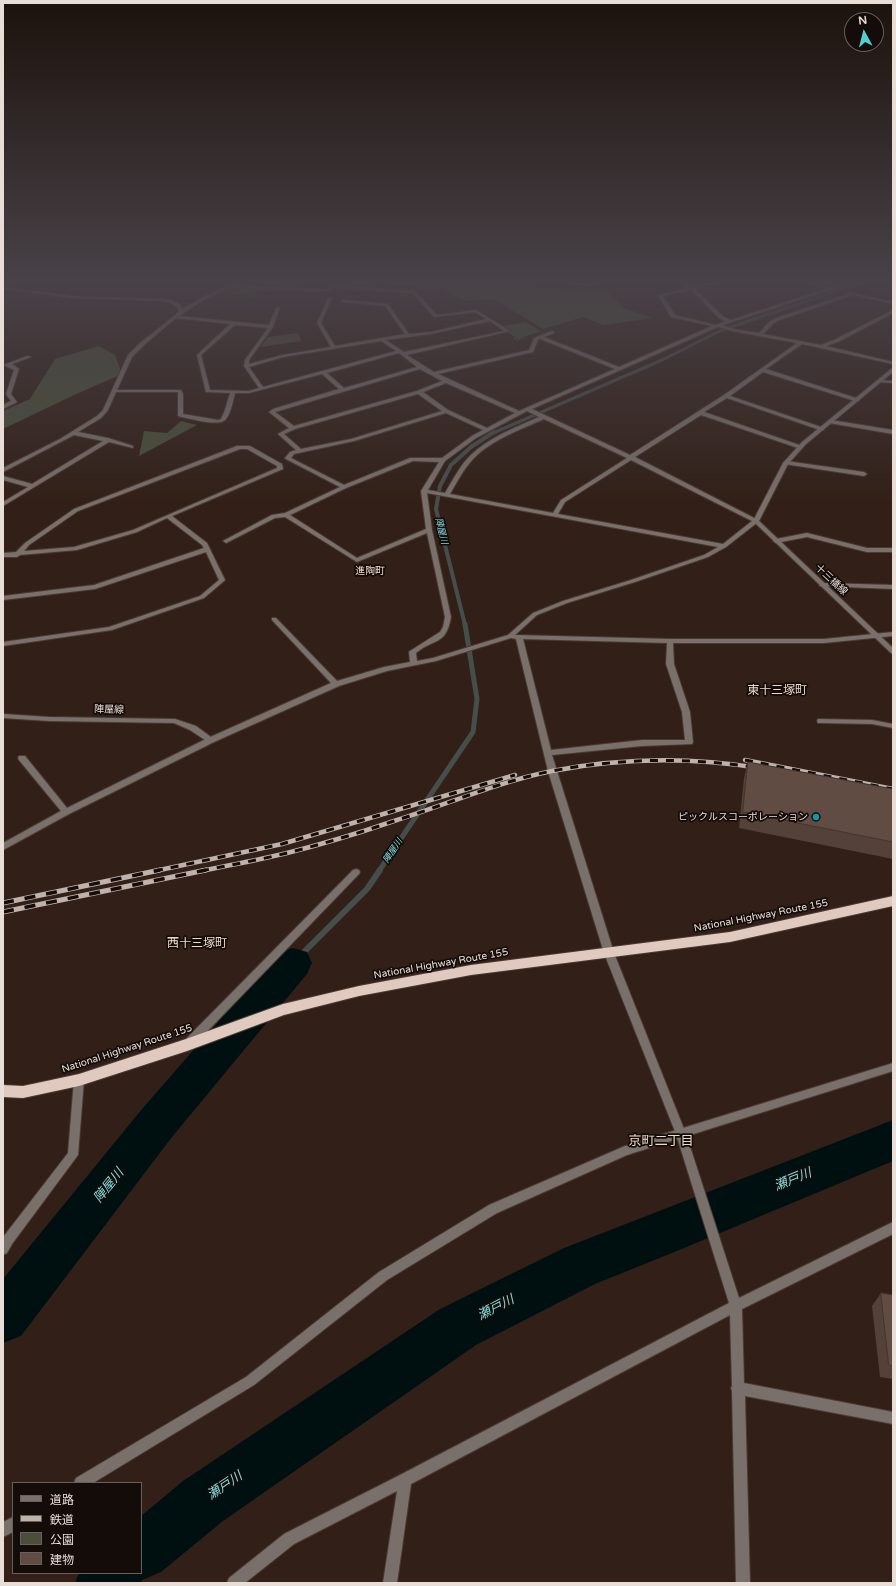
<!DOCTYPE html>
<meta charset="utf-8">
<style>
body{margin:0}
#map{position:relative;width:896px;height:1586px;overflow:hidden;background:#322018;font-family:"Varela Round","Noto Sans JP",sans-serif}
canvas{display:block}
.frame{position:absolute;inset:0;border:4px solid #e9ddd7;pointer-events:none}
.legend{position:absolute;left:12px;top:1482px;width:130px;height:92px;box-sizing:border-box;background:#140c09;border:1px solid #69605b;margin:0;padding:5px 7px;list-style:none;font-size:12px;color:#e9ddd7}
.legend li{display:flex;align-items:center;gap:8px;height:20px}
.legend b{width:20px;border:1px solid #69605b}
.north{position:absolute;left:844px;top:12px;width:40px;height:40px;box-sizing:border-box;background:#140c09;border:1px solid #69605b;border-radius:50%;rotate:353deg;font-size:11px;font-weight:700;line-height:16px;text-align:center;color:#e9ddd7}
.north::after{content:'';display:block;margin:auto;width:14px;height:18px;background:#52cdd0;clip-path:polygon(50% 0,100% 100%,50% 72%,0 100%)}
</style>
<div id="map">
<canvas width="896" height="1586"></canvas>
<div class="frame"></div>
<ul class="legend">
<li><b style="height:5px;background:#79706b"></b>道路</li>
<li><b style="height:5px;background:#bfb1ab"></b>鉄道</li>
<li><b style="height:11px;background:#494f39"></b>公園</li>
<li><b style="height:11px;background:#604c43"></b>建物</li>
</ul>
<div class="north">N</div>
</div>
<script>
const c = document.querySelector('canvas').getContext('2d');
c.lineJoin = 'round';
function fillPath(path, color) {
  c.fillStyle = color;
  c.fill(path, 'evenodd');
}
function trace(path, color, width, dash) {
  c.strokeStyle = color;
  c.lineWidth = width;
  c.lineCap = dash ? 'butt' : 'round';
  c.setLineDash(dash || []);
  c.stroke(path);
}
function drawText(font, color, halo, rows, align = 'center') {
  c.font = font + ' "Varela Round","Noto Sans JP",sans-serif';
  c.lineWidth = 3.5;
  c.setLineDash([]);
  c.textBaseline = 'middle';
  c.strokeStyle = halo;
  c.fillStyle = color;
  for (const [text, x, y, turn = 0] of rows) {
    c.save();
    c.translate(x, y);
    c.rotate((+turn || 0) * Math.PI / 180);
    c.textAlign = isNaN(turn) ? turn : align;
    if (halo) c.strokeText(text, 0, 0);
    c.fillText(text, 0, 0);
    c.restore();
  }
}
const green = new Path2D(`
 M386,282H536V288L608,291L624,308L653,318L603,325L583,317L543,329L494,299L465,301L441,288L391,286Z
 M230,288L260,289L253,297L246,294L221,292Z
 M525,322L541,331L518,339L507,332L511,331L504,326Z
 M297,333L302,341L261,347L268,337Z
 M99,346L115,355L122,374L74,395L3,429V411L30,399L55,359Z
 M181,421L197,425L139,456L144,431L167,433Z`);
const streamFar3 = new Path2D(`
 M493,433L662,360L722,330L863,282`);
const streamFar2 = new Path2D(`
 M465,625L436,509L440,486L451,465L471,447L494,432`);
const streamFar1 = new Path2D(`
 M379,871L473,732L477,699L465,624`);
const stream = new Path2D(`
 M293,963L367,889L380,870`);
const river = new Path2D(`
 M293,948L307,952L312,963L307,974L172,1137L21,1336L3,1343V1279L142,1109L279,952Z
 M893,1120V1161L677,1251L595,1284L476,1345L223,1521L161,1572L142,1580L141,1583H75L79,1573H141V1516L183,1481L440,1309L564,1248Z`);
const path = new Path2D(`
 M514,338L516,340L524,338`);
const minor = new Path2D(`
 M236,282H242L235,286L328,289L332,282H336L334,285L414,291L437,315L476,310L510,331L407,355L434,372L529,350L534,338L552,331L554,332V333L544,337L619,367L712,326L671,317L658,295L687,288L676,282H682L692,287L716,282H726L695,289L724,317L731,320L826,289L807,282C815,282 822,287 830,287C836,287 844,282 852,282L833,290H830L723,325L733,329L759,333L770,321L776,318L848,294L847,293L849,292L893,302V304L853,295L780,320L774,323L763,334L821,345L834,340L893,310V313L838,342L826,346L893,362V364L802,344L766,369L859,399V401H855L763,372L730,396L824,428V430H820L727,398L704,412L802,446V448H798L701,415L635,457L758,520V522L726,547L708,557L635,582L567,603L537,615L515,635L670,639H824L893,632V636L824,643H673L674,664L690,712L693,742L692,744L642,746L552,755L614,953L686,1134L739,1298L893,1222V1234L742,1309L744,1383L893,1412V1424L745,1396L750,1583H736L732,1391L731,1388L732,1386L730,1315L411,1484L397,1583H383L397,1491L294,1544L245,1583H227L229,1578L284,1534L400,1475L729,1303L676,1134L604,953L548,771L516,639L511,638L436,661L387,671L339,686L214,742L69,814L3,850V843L61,811L19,760L18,758L19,756H25L67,808L208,738L331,683L272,620V618H276L337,681L384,667L410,662L409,652L410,651L440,632L443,627L445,617L427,533L357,562L285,517L275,518L228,542L226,543L223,541L272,515L285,513L340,487L286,459L285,458L290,452L296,450L278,434L289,428L269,412L273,409L339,389L322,374L249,393H235C233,401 231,414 225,420C219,427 187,418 178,416V392H116L108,410L101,418L78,432L108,438L133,446V448L109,442L3,506V502L28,487L3,480V476L32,484L103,441L74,435L3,472V468L60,439L97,416L103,410L128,355L140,343L179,312L177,307L168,302L162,301L73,298L3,289V287L73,296L162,299L171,300L181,305L182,309L203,297ZM333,287L413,293L434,317L475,312L486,319L431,332L409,334L388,304L344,300H342V302L385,306L405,334L335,346L321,323L332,298L330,297L328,298L317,323L331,347L283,355L249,364V360L273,327L280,307L276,308L269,325L179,316L205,299L230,288L329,291ZM691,290L720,319L726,321L716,325L675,315L663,296ZM176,318L230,324L197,355L206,392L230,393L225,410L221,419L218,420L183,414V394L181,390H117L132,357L144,345ZM490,321L504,331L404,352L386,340L431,334ZM235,325L268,328L245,360L244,366L259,388L249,391L210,390L201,355ZM718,327L732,331L797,343L724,395L630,455L532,409ZM540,339L615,369L519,411L438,374L533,352L538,340ZM381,341L396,351L263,387L249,367L283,357ZM399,353L417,367L344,388L327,373ZM420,369L442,381L417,391L294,426L275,412ZM446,383L515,413L487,428L448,410L423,392ZM418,394L442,411L351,439L301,449L284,434L295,429ZM527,411L539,417C516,427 490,437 471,455C460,465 453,480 445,493L428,490L445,461L476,438ZM446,413L483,430L472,436L442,458H410L344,485L291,458L294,454L354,441ZM544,419L627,458L561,500L553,513L450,494C457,482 464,468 474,458C493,439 520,430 544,419ZM631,460L752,521L723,544L558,514L565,502ZM413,461L439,462L421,491L426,529L357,558L290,515L346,488ZM427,493L718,547L704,555L631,580L563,601L533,613L508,635L433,658L417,661L416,653C434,638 446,646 451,617L432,530ZM523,639L667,643L666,664L682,712L685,740H642L551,750Z
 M600,282H613L589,286L571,285L569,284L571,283L589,284Z
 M27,356L31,357L12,364L19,369L11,394L17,402L3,409V405L11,401L6,394L14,370L4,365Z
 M879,380L893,381V383L879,382Z
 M831,420L893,430V434L829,423V421Z
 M237,446H250L282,464L283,469L172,516L207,543L225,580L224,581L204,598L112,630L3,646V642L109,627L200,596L219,580L206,552L95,589L3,600V596L94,585L204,548L202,545L167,518L137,532L77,550L20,555L17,557H3V553L16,552L25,543L74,509ZM240,449H247L277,466V468L133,530L74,547L24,551L29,545L78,511Z
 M786,461L864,472L867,474L864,476L784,464L783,463Z
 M807,533L867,548H893V552H867L807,537L776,543L773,541L776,539Z
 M822,583L893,585V589L820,586L819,585Z
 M818,719L872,720L893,724V728L872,724L821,723H818L817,721Z
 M356,869L359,870L360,872L359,874L193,1046L189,1047L185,1046L184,1043L185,1040L353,870Z
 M79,1075L83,1077L84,1080L78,1155L12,1244L7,1253L3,1255L4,1236L68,1153L74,1080L75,1077Z`);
const tertiary = new Path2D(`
 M891,369H893V372L806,444L788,464L759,521L893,648V654L891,653L753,521L783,463L802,442Z
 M3,714L49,717L175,719L196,726L215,740L214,742H208L190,730L174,723L49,721L3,718Z
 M893,1063V1071L627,1155L497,1213L387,1280L254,1385L93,1483H74L76,1478L246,1377L379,1272L489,1205L625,1146Z
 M13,1517V1532L3,1537V1522Z`);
const trunk = new Path2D(`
 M893,896V906L730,942L471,975L359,996L284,1015L187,1051L79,1086L23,1098L3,1097V1085L23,1086L79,1074L186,1039L283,1004L359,986L471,965L730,932Z`);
const railFar1 = new Path2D(`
 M745,760L893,789
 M155,871L282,844L515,775
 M201,871C230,865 259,860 287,853C323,844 359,833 394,821C446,805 497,782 552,771C620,758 691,757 759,768`);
const rail = new Path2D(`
 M3,903L160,870
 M3,912L206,870`);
const wall = new Path2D(`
 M748,762L893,789V859L739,828L744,778Z
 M881,1293L893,1295V1379L880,1377L872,1306Z`);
const building = new Path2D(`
 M748,762L893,789V842L743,812Z
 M881,1293L893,1295V1366L889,1365Z`);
const markers = [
 [816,817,4,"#0f9aa8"]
];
const farWaternames = [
 ["陣屋川",441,531,76],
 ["陣屋川",393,851,-56]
];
const farQuarternames = [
 ["進陶町",370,571]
];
const streetNames = [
 ["十三橋線",831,580,43],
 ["陣屋線",109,710,1],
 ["National Highway Route 155",761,916,-11],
 ["National Highway Route 155",441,964,-10],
 ["National Highway Route 155",127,1049,-18]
];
const poiNames = [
 ["ピックルスコーポレーション",808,817]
];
const quarterNames = [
 ["東十三塚町",777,691],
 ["西十三塚町",197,944]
];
const nearNeighbourhoodnames = [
 ["京町二丁目",661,1142]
];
const nearWaternames = [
 ["瀬戸川",793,1180,-22],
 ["陣屋川",109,1186,-51],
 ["瀬戸川",496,1308,-27],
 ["瀬戸川",225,1486,-34]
];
fillPath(green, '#494f39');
trace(streamFar3, '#464e4c', 3);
trace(streamFar2, '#464e4c', 4);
trace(streamFar1, '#464e4c', 5);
trace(stream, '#464e4c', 6);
fillPath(river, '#001011');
trace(minor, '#4c3a33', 2);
trace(tertiary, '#4c3a33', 2);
trace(trunk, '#4c3a33', 2);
trace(path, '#72625b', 1.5, [1.5, 1.5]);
fillPath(minor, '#79706b');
fillPath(tertiary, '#79706b');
fillPath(trunk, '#e0cac0');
trace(railFar1, '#bfb1ab', 4.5);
trace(rail, '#bfb1ab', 5);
trace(railFar1, '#140c09', 3, [8]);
trace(rail, '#140c09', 3.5, [11]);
fillPath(wall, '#53413a');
fillPath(building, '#604c43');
trace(building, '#43352f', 1);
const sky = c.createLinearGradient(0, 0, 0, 504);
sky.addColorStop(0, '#1c120d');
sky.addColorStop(0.56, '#494248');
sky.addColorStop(1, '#49424800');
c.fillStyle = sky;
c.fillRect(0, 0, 896, 504);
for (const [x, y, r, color] of markers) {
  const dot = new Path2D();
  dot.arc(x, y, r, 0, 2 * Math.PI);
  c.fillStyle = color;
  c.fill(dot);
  trace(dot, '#140c09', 1.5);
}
drawText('italic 9px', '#85dee0', '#140c09', farWaternames);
drawText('10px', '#f0d8cd', '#140c09', farQuarternames);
drawText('10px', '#e9ddd7', '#140c09', streetNames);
drawText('10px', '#e9ddd7', '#140c09', poiNames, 'right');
drawText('12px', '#f0d8cd', '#140c09', quarterNames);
drawText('13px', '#f0d8cd', '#140c09', nearNeighbourhoodnames);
drawText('italic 13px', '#85dee0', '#140c09', nearWaternames);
</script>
